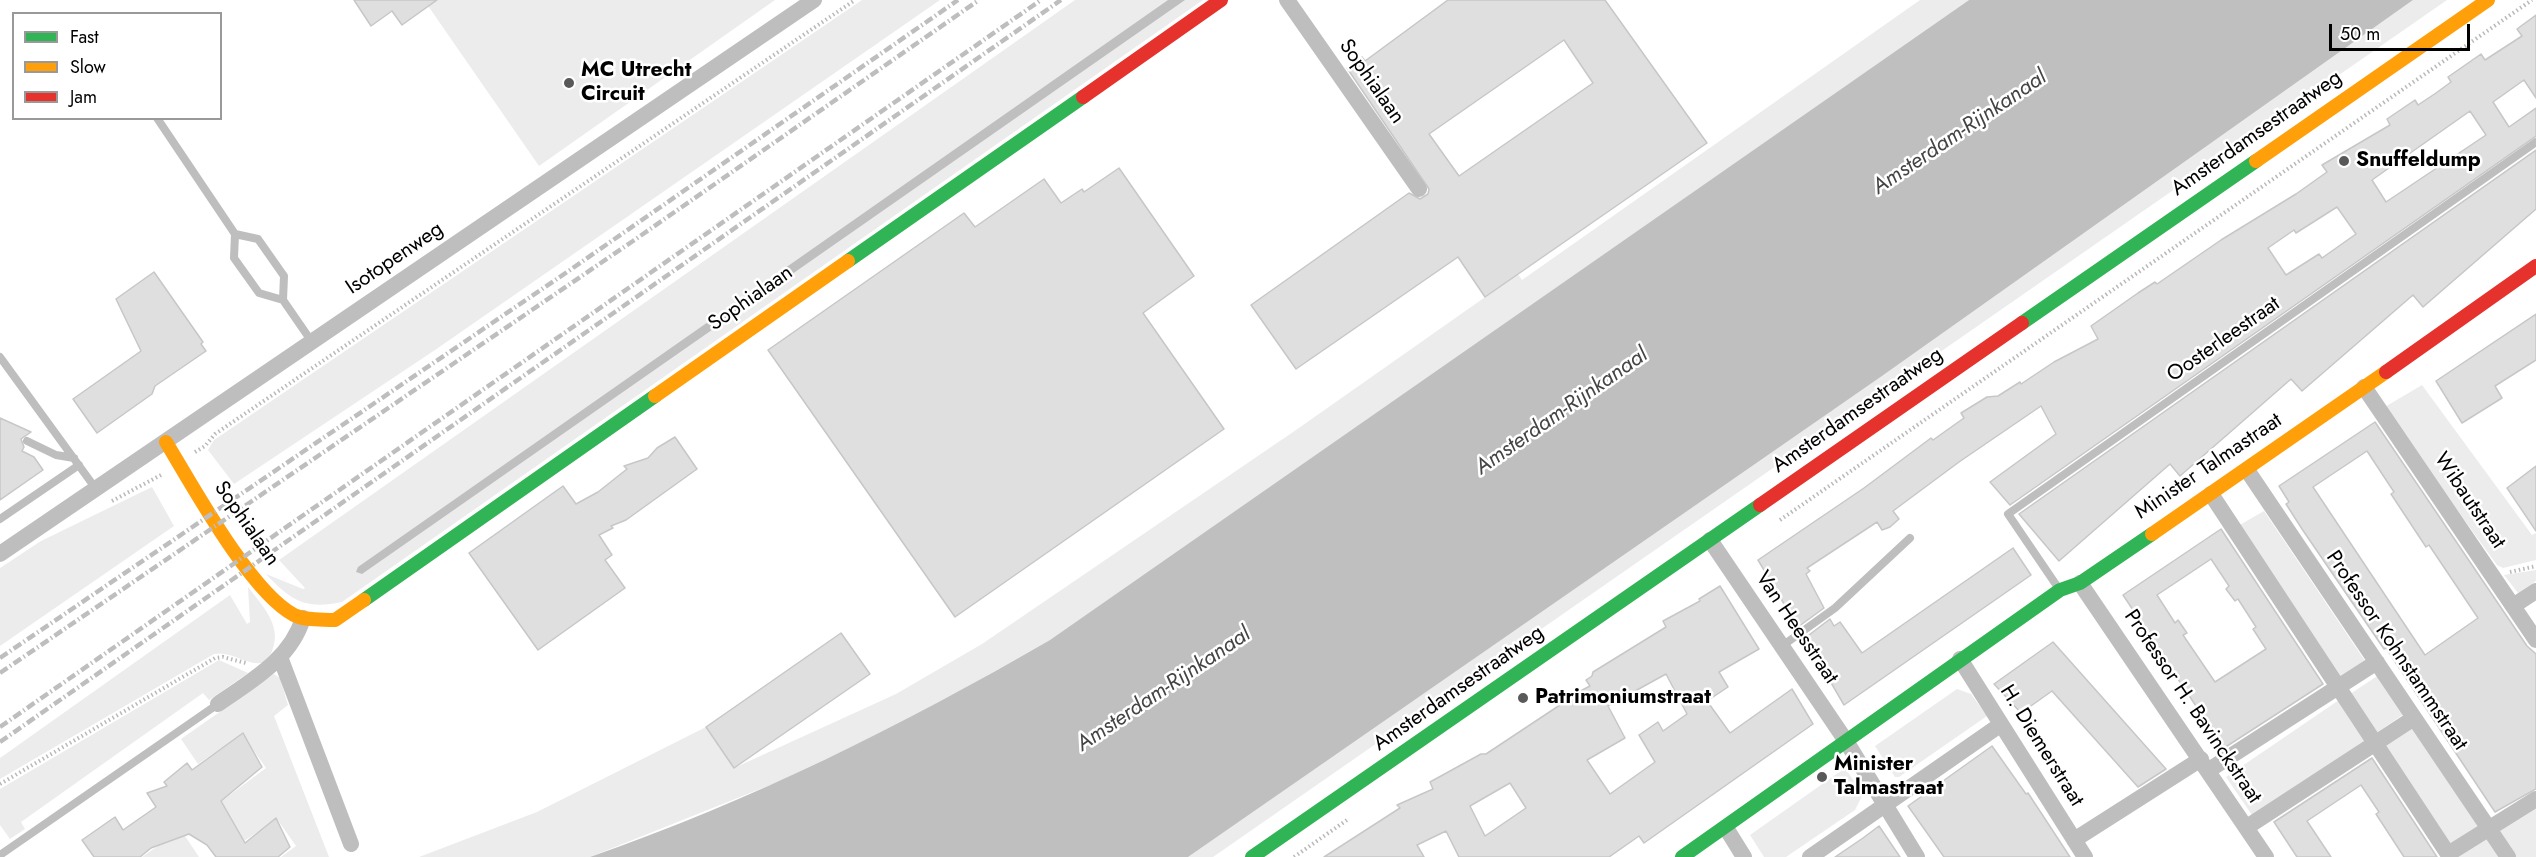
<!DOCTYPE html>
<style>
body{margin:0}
#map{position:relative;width:2536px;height:857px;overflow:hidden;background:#fff;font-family:Jost,sans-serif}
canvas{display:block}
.legend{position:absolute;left:12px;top:12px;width:210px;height:108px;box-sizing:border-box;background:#fff;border:2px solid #999;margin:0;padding:8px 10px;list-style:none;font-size:18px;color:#000}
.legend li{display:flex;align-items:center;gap:12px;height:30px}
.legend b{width:30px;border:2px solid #999}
.scale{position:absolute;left:2329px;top:24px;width:141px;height:27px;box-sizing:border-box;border:3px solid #000;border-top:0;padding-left:8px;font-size:18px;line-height:21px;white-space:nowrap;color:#000;-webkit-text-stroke:4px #fff;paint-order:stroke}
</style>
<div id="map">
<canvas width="2536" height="857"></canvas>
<ul class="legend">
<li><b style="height:8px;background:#30b455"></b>Fast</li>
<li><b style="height:8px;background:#ff9f0a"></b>Slow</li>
<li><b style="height:8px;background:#e5322d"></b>Jam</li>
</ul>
<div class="scale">50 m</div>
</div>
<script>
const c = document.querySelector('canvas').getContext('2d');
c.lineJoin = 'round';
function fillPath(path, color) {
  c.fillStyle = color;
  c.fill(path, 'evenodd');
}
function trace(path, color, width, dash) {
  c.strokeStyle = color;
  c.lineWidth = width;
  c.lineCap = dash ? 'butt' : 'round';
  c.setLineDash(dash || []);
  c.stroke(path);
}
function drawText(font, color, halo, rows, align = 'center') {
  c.font = font + ' Jost,sans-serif';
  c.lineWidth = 5;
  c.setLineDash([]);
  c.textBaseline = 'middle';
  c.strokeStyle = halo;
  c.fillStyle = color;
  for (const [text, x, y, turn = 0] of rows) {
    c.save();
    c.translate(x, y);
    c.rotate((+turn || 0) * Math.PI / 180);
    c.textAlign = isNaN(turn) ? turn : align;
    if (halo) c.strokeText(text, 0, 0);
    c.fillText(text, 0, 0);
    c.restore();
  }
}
const green = new Path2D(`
 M424,0H775L539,166Z
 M862,0H940L435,350L234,484L208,450L214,440Z
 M1075,0H1203L342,602C305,610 290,600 266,574L303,589L305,588L279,560Z
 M1920,0H1969L1129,586L1050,640L912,718L780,781L590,857H419L537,812L706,727L734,768L896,694L982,644L1296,430L1518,274L1522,280Z
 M2413,0H2447L1213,857H1188L1882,376Z
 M2422,385L2532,535L2536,533V560L2503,568L2497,565L2383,408Z
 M152,487L174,526L0,646V568L41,541Z
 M2264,511L2367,664L2341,683L2238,526Z
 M2536,570V581L2518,593L2504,575Z
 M248,587C267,611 287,632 266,662C249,668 232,650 214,654L0,779V758L230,595L247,624L250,622Z
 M219,660L248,673L209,700L203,693L21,822L25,829L10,839L0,825V789Z
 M274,674L280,678L288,705L274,716L329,857H281L296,846L277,819L244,841L219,803L266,768L242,734L198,764L181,739Z
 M2379,675L2404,714L2376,733L2350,694Z
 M1957,689L1971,694L1987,716L1899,777H1895L1875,746Z
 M2342,698L2367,739L2254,818L2226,777Z
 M2411,725L2502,857H2457L2382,742Z
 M1845,768L1863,794L1855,810L1786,857H1764L1750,835Z
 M2536,802V857H2516L2495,828Z
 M181,830L199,857H142Z`);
const water = new Path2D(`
 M1168,0H1185L362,574L356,572L358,567Z
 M1969,0H2413L1882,376L1188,857H590C751,801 903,725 1050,640Z`);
const building = new Path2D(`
 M354,0H437L402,25L392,11L371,26Z
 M1448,0H1605L1707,143L1485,297L1458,257L1296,369L1251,305L1409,193L1420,199L1428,194L1429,189L1347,68L1362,57L1365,61ZM1564,40L1593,83L1459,176L1429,134Z
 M2536,15V98L2524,80L2493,102L2509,127L2536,108V136L2010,505L1990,482L2056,434L2041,406L1959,462L1893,511L1899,519L1890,527L1882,530L1877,522L1807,568L1810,571L1806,574L1824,608L1798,627L1796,624L1758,560L1864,488L1931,438L1933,440L1964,418L1961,413L1987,397L1998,396L2020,382L2021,384L2054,362L2098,339L2091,326L2138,293L2155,282L2157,284L2221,240L2296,194L2327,172L2322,165L2390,125L2387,119L2415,100L2418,105L2436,93L2451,82L2448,77L2481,54L2485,60L2522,36L2517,29ZM2470,111L2486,135L2386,202L2372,180ZM2337,207L2356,234L2322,258L2319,254L2286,275L2268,248L2294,230L2296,233Z
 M2536,150V209L2423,307L2413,295L2302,391L2291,379L2180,476L2170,464L2059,561L2019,514Z
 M1119,168L1194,276L1143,313L1224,429L955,617L768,350L964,213L975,227L1044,179L1061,203L1082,189L1084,192Z
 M154,272L203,342L201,344L206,351L155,386L152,394L97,433L73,399L141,351L116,299Z
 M2536,314V360L2495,386L2502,398L2462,423L2436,381Z
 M0,418L31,432L21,439L24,447L22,451L34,457L43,470L0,500Z
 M2375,422L2527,646L2536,654V789L2495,812L2386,648L2384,649L2302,529L2286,504L2289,502L2279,486ZM2367,451L2394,492L2391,494L2426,547L2429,545L2478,618L2425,655L2313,487Z
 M675,437L697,469L626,520L611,526L613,528L599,535L612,555L605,560L625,588L538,650L469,553L563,486L576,504L598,492L627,469L624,466L648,458L657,448Z
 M2536,466V531L2507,488Z
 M2221,529L2323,684L2224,748L2174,673L2171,674L2153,648L2130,612L2133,610L2123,595ZM2211,559L2229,586L2226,589L2235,601L2238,599L2256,627L2253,629L2266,649L2215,682L2183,635L2187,633L2178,620L2175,623L2157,595Z
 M2013,548L2031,575L1844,705L1805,638L1830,619L1834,626L1840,622L1862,653Z
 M1720,586L1759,649L1719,672L1728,687L1707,701L1730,733L1792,689L1813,724L1644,843L1639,836L1609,857H1459L1446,831L1417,845L1424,857H1324L1400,808L1397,805L1433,789L1430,782L1481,754H1486L1563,703V700L1590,686L1586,680L1592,676L1593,672L1666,627L1663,621L1700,601L1699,599ZM1666,674L1687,714L1663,731L1658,722L1639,735L1655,762L1610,794L1587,760L1625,738L1608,706ZM1510,783L1526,808L1485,836L1470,806Z
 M841,633L870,674L734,768L706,727Z
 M2053,642L2166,769L2138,787L2052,691L2021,713L1994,684Z
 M243,733L262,767L221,801L245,843L276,818L290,847L278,857H216L207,845L189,834L151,848L140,857H94L82,840L115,817L123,830L156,807L147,793L167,786L164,782L187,763L192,770Z
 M1992,746L2026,794L2028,793L2070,857H1944L1908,806Z
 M2372,758L2437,857H2404L2376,814L2379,812L2361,785L2307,821L2331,857H2297L2274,822Z
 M1879,826L1900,857H1835L1863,838Z`);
const path = new Path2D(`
 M195,452L205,446L215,434L855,0
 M112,501L161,475
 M1780,520L2532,0
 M2510,572L2536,566
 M0,784L215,658L223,657L246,663
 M1294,857L1347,820`);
const lane = new Path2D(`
 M157,118L235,234L258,239L284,276L283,300L312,342
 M235,234L234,258L259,293L283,300
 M0,357L96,489
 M27,441L56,455L74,458
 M0,519L79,465
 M2059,589L2008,514L2536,142
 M1782,646L1835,608L1910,538
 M0,855L218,704`);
const street = new Path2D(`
 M1287,0L1419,189
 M2364,387L2536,640
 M2247,470L2508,857
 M2211,494L2450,857
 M1710,540L1846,741L1917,857
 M0,554L814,0
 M2080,583L2266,857
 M2513,606L2536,591
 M280,657L351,844
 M1960,659L2085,857
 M218,704C251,681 291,659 303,618
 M2209,770L2377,662
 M2247,827L2414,718
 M1726,828L1744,857
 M2074,840L2201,759
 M2448,854L2536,799
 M1810,857L2000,725`);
const fast = new Path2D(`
 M848,261L1083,97
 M2022,323L2256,161
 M364,600L655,396
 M1252,857L1760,505
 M1682,857L2060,590L2080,583L2152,534`);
const slow = new Path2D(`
 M2256,161L2488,0
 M655,396L848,261
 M166,442C192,485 251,593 294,615C306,621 322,619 335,620L364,600
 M2152,534L2386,372`);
const jam = new Path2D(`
 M1083,97L1221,0
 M2386,372L2536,266
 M1760,505L2022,323`);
const rail = new Path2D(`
 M0,658L570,270L958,0
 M0,673L633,241L979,0
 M0,727L1041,0
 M0,742L1061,0`);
const markers = [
 [569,83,6,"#595959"],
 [2344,161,6,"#595959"],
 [1523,698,6,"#595959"],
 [1822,777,6,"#595959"]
];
const poiNames = [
 ["MC Utrecht",581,71],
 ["Circuit",581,95],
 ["Snuffeldump",2356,161],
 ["Patrimoniumstraat",1535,698],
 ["Minister",1834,765],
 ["Talmastraat",1834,789]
];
const streetNames = [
 ["Sophialaan",1371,82,55],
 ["Amsterdamsestraatweg",2257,134,-35],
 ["Isotopenweg",395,259,-34],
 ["Sophialaan",751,299,-35],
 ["Oosterleestraat",2224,340,-35],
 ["Amsterdamsestraatweg",1858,411,-35],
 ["Minister Talmastraat",2209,467,-34],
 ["Wibautstraat",2469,501,56],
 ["Sophialaan",246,524,55],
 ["Van Heesstraat",1796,628,56],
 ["Professor Kohnstammstraat",2396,651,56],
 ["Amsterdamsestraatweg",1459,689,-35],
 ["Professor H. Bavinckstraat",2192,707,56],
 ["H. Diemerstraat",2041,746,58]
];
const waterNames = [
 ["Amsterdam-Rijnkanaal",1960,133,-34],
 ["Amsterdam-Rijnkanaal",1562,412,-35],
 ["Amsterdam-Rijnkanaal",1164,690,-34]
];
fillPath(green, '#ececec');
fillPath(water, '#bfbfbf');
fillPath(building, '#dfdfdf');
trace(building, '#c7c7c7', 1.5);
trace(path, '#b9b9b9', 4, [1.5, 3]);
trace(lane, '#bebebe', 8);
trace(street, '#bebebe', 16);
trace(fast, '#30b455', 14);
trace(slow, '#ff9f0a', 14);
trace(jam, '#e5322d', 14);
trace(rail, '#bebebe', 4.5, [9, 3, 1.5, 3]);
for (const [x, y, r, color] of markers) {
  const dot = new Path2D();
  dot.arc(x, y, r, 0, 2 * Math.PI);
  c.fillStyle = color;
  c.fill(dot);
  trace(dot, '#fff', 2);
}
drawText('bold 21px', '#000', '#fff', poiNames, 'left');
drawText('21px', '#000', '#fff', streetNames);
drawText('italic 22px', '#444', '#fff', waterNames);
</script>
